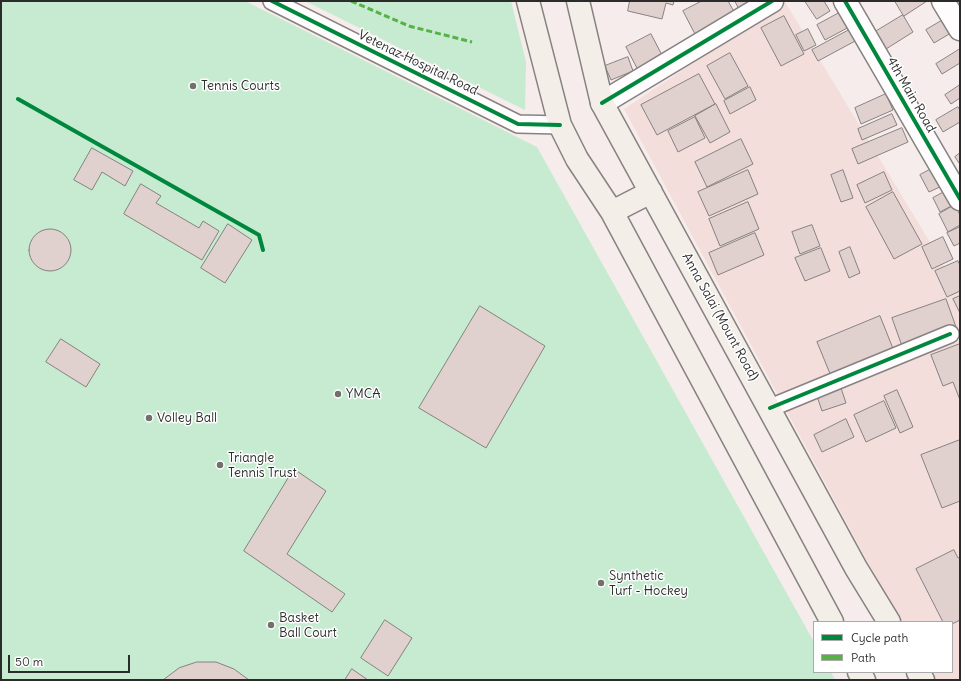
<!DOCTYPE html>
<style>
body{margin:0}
#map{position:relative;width:961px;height:681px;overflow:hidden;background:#f6eceb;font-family:Delius,sans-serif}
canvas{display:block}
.frame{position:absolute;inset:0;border:2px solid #2b2b2b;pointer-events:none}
.legend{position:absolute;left:813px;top:621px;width:140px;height:52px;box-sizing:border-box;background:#fff;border:1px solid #aaa;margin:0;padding:5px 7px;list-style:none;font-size:12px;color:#2b2b2b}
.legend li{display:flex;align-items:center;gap:8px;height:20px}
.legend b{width:20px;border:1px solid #aaa}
.scale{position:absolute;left:8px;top:655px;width:122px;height:18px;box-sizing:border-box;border:2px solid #2b2b2b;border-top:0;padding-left:5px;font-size:12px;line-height:14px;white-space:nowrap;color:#2b2b2b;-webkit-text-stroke:3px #fff;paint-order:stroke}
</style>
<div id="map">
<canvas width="961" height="681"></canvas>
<div class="frame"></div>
<ul class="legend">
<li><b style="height:5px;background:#00873e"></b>Cycle path</li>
<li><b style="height:5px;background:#56b246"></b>Path</li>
</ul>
<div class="scale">50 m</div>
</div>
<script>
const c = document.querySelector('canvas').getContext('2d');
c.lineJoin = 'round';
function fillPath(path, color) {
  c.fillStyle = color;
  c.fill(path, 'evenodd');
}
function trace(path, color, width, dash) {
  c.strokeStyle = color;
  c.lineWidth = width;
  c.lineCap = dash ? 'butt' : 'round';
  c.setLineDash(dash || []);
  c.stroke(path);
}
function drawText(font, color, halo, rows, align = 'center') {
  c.font = font + ' Delius,sans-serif';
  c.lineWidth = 3;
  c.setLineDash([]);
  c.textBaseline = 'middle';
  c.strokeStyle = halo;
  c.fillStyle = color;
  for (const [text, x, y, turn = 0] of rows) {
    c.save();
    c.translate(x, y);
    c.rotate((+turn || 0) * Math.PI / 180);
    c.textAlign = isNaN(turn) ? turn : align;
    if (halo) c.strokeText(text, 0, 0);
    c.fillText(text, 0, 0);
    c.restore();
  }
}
const built = new Path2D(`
 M785,2L960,292V680H931L927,672H952V622H900L624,109Z`);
const green = new Path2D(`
 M1,1H245L537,147L814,642V672H831L835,680H1Z
 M305,1H511L526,62L525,110Z`);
const building = new Path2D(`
 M630,1H674L673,5L666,3L662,19L628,11Z
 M702,1H728L736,15L696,36L683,11Z
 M735,1H754L740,10Z
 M805,1H824L830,11L817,19Z
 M895,1H927L904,16Z
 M841,12L849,27L825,40L817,25Z
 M903,15L913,32L886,49L875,32Z
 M784,16L804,54L781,66L761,28Z
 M948,17L956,30L934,43L926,30Z
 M808,29L816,45L804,51L796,35Z
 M851,29L857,40L818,61L812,50Z
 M651,34L663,57L638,70L626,47Z
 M960,49V63L942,74L936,64Z
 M730,53L748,86L725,99L707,66Z
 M628,57L633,71L611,80L605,66Z
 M699,74L715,104L657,135L641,105Z
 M960,85V98L951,104L945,95Z
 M750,87L756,100L730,114L724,101Z
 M886,94L893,110L861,124L855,108Z
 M716,104L730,132L710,143L695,116Z
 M958,107L960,110V122L943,132L936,120Z
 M892,114L897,125L862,140L858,129Z
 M695,117L705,138L678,152L668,131Z
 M902,128L908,142L858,164L852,149Z
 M741,139L753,164L707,187L695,162Z
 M92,148L133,171L125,186L102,172L92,190L74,180Z
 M960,153V163H959L955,157Z
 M935,167L944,185L929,192L920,175Z
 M748,170L758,194L709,216L698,192Z
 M843,170L853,198L841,202L831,175Z
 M884,172L892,190L865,203L857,185Z
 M141,184L161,196L156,203L199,228L203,221L219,231L202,260L124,214Z
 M948,190L955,204L940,212L933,198Z
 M893,192L922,244L894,259L866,207Z
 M748,202L759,229L720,246L709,219Z
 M955,205L960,215V225L948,232L939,214Z
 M228,224L252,240L225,283L201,268Z
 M812,225L820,246L800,254L792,232Z
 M960,227V243L954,246L947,233Z
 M29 250a21 21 0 1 1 42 0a21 21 0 1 1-42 0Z
 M755,233L764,255L718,275L709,253Z
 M943,237L953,259L932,269L922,247Z
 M850,247L860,273L849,278L839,252Z
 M821,248L830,271L805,281L795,258Z
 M958,261L960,265V291L947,297L935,271Z
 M960,296V313L953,299Z
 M946,299L956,327L902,346L892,318Z
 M480,306L545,346L486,448L419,408Z
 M880,316L894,351L831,376L817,342Z
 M61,339L100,364L86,387L46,362Z
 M960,344V400L953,382L943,386L931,355Z
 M841,388L846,403L822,411L817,396Z
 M897,390L913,427L900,433L884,396Z
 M884,401L896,428L866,442L854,415Z
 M846,419L854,437L822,452L814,435Z
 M960,440V501L942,508L921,455Z
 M294,469L326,491L287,554L345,594L332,612L244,551Z
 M954,550L958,558L960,557V620L952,624V622H943L916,569Z
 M385,620L412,638L388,676L361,658Z
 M197,662H216L234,669L249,680H163L179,668Z
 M352,669L368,680H345Z`);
const minor = new Path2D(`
 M272,1L518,124L560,125
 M770,408L950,334`);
const tertiary = new Path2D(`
 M845,1L960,199
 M943,1L960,29
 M602,103L772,1`);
const primary = new Path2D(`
 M528,1L560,125L577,159L612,212L832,622
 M578,1L602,103L856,568L889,622
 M612,212L651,192
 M859,672L864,680
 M918,672L923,680`);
const quiet = new Path2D(`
 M351,1L409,26L472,42`);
const cycleway = new Path2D(`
 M272,1L518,124L560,125
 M845,1L960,199
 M18,99L259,235L263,250
 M602,103L772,1
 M770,408L950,334`);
const markers = [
 [193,86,4,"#726f6e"],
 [338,394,4,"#726f6e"],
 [149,418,4,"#726f6e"],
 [220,465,4,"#726f6e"],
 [601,583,4,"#726f6e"],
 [271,625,4,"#726f6e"]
];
const streetNames = [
 ["Vetenaz Hospital Road",418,63,26],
 ["4th Main Road",911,95,60],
 ["Anna Salai (Mount Road)",720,317,61]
];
const poiNames = [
 ["Tennis Courts",201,86],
 ["YMCA",346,394],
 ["Volley Ball",157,418],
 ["Triangle",228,458],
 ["Tennis Trust",228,473],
 ["Synthetic",609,576],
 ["Turf - Hockey",609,591],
 ["Basket",279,618],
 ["Ball Court",279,633]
];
fillPath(built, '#f3dedb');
fillPath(green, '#c7ebd0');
fillPath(building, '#e0d1cf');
trace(building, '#868281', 1);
trace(minor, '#868281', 20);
trace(tertiary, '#868281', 25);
trace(primary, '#868281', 25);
trace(minor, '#fefcfc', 17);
trace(tertiary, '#fefcfc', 22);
trace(primary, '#f3eee8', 22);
trace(quiet, '#56b246', 3, [6, 3]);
trace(cycleway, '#00873e', 4);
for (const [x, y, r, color] of markers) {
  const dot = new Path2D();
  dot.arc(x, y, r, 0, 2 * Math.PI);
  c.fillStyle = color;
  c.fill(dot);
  trace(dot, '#fff', 1.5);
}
drawText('13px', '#2b2b2b', '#fff', streetNames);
drawText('13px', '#2b2b2b', '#fff', poiNames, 'left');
</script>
